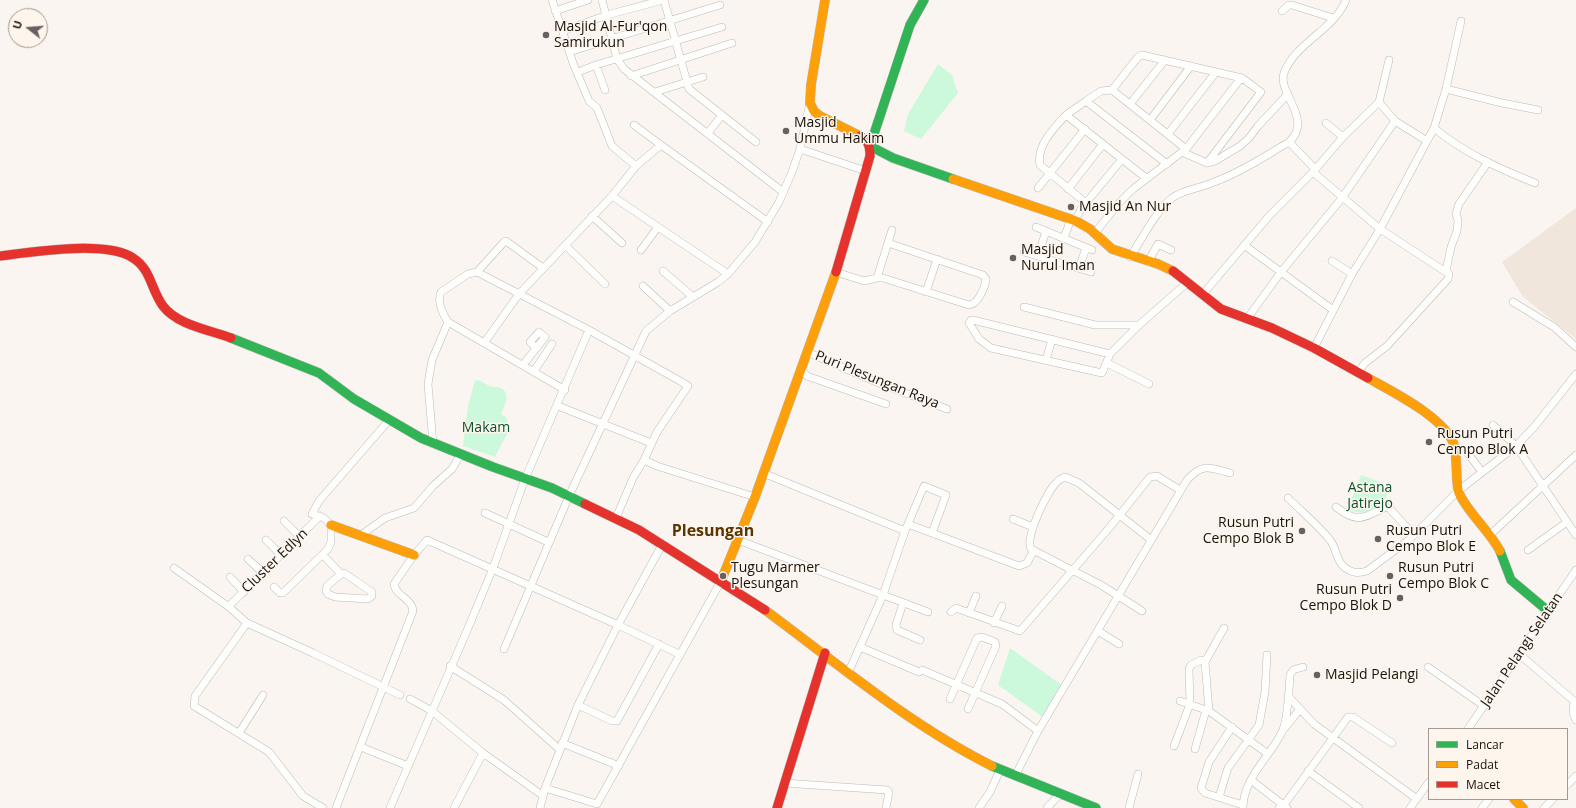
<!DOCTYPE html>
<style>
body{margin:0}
#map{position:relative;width:1576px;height:808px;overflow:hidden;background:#faf5f0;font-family:"Open Sans",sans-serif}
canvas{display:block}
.legend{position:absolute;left:1428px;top:728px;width:140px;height:72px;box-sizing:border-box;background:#fef5ec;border:1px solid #a19a94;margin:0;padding:5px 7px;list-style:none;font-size:12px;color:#15120f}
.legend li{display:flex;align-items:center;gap:8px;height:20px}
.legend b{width:20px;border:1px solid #a19a94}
.north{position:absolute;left:8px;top:8px;width:40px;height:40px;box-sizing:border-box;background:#fef5ec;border:1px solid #a19a94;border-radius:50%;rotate:287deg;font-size:11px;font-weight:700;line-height:16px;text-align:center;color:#15120f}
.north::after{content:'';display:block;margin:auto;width:14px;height:18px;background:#65615e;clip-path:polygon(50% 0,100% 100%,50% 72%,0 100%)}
</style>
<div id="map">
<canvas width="1576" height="808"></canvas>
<ul class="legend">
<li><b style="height:5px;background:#30b455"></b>Lancar</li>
<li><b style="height:5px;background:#ff9f0a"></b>Padat</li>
<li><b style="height:5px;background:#e5322d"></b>Macet</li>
</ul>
<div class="north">U</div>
</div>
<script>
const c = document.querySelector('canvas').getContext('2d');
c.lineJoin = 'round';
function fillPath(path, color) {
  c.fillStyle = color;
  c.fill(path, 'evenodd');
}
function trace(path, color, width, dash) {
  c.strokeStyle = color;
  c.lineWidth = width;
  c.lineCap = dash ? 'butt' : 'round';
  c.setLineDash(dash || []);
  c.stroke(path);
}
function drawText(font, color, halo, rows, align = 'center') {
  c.font = font + ' "Open Sans",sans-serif';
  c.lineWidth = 3;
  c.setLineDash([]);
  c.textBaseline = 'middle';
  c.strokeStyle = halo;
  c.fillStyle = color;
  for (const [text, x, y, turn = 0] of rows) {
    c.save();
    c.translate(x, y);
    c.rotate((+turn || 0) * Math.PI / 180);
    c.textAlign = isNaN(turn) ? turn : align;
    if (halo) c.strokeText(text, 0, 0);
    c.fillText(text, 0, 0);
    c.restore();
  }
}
const built = new Path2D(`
 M1576,208V339L1523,297L1502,262Z`);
const green = new Path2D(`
 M938,64L952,75L958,93L921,139L904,131L908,114Z
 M475,380C483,381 482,382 489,386C491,387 495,387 498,387C513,392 505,404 501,414L506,417L510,428L495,457L463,446L468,406Z
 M1361,475L1380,482L1388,490C1384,514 1368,516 1347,510Z
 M1010,648L1063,686L1044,718L998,685Z`);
const street = new Path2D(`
 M552,0L573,63L589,101L597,108L612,146L636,166
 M602,0L617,59L624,69L783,192
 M664,0L689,89L722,115L708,133
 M555,11L588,0
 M1282,11L1289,5H1292L1333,18
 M563,31L607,15L663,0
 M569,52L720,5
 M596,65L605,90
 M578,72L596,65L722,27
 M631,76L732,43
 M1446,89L1502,103L1538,110
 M1112,90L1138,57L1142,55L1242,78L1261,92L1207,163
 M655,92L703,77
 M1086,101L1101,91L1112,90L1186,149
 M1379,102L1389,60
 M1130,104L1165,60
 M722,115L756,142
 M1066,115L1086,101L1167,164
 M1150,120L1191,66
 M1326,123L1343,137
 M634,125L661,145
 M1434,128C1464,153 1500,169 1535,183
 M1168,134L1216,72
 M1289,142L1315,169
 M800,149L866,171
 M1182,152L1207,163L1215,161L1240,146L1249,138L1258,126L1288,94
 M1313,172L1380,229L1449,274L1448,279L1387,346L1365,363L1358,372
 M1038,188L1085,129
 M1068,189L1103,144
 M612,196L728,274
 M1086,203L1040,165C1036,146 1054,128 1066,115L1146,178
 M592,216L622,243
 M1075,221L1081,209L1122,159
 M1036,227L1092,250
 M1095,233L1118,204L1133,189L1186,149L1241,78
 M1064,238L1071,219
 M565,245L605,284
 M1244,245L1333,310
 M641,250L658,227
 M1024,252L1091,272
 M1038,256L1046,231
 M1130,257C1142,239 1156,211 1172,198C1183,190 1197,189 1209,184C1232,176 1253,164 1274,151C1278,148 1285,145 1289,142C1314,119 1277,93 1284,73C1295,43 1334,30 1346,0
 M1332,261L1352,274
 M1148,262L1158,244L1171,250
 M1079,268L1086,248
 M663,271L693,297
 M1446,271L1451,247L1457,231L1458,220L1456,214L1459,204L1488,162
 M477,272L504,242L506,241L543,268
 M836,272L864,281L877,278H883L969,305C978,304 985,288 986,279L983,275L888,243
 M877,278L892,230
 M643,286L670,311
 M926,292L937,259
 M1203,294L1270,215L1313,172L1343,137L1379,102L1395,121L1427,141
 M1513,302L1554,327L1576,347
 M1024,307L1095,325H1139
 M1247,319L1281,272L1342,198L1395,121
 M484,343L519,294L612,196L636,166L661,145L768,222
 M1314,348L1352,274L1380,229L1434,128L1446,89L1461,21
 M807,352L874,381L947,409
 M1110,354L973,320H971L969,323L979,339L991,348L1102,373L1110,354L1139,325L1188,282
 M1046,360L1052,339
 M1107,363L1149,384
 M523,365L545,337L539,332L530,342L536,348
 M801,369L807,376L886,404
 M534,371L552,344
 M565,390L448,322C442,313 437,302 441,292L468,274L477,272L589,330L680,381L688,386L657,432L644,460L657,466L755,497
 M558,406L651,443
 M1493,425L1516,446L1576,535
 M433,444L428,384L432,360L448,322
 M1455,448L1466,451L1482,472
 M763,473L905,531
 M1288,498C1302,512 1318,525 1330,540C1337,548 1335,559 1344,567C1352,573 1358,574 1367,571L1410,539L1458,491L1516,446L1535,426L1576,374
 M1336,507C1359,525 1364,517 1386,507L1389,508L1414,535
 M485,513L548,542
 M616,518L633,478L644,460
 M1013,519L1033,527
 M284,521L300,537
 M908,524L1019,566L1027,563L1034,550
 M1491,534L1576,455
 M361,535L385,518L414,508L433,486L452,469L460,455
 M266,540L281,555
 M738,540L928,612
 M1528,550L1567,522
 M323,555L341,574L344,573L369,590L372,592V596L368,599L335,597L328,594L326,591L327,586L341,574
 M248,559L263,573
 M174,568L229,607L247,623L313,653L400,695
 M230,577L244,592
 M274,587L280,593H283L328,549L331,542V525L324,518L312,514L319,501L390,419
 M903,603L896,625L897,630L920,640
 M230,605L320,516
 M1142,611L1101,585L1031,549C1024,538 1048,490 1057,482C1059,479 1063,478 1065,477L1079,483L1150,539
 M951,612L956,608L1020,631L1110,527L1150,477L1157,476L1180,490
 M969,613L976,596
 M247,623L195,696L194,706L269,752L303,796L323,808
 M994,623L1002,606
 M1098,631L1119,644
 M860,647L919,672
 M504,649L569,496L646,331L670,311L718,282L728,274L755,242L779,202L792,172L800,149L810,103
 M1519,654L1574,701L1573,713L1576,720
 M1205,662L1224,628
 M450,666L504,700L559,749
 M1428,667L1484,706
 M922,670L1002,704L1038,731
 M849,671L883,595L905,531L924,486L946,495L932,533
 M1288,696L1314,724L1417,799
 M410,699L432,711L483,753L542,795
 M950,699L977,638L982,637L995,642L996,646L968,709
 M1180,701L1209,711L1268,754
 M578,705L612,721H617L659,644
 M1232,727L1209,762L1201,788L1205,793L1243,805
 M1284,729L1300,709
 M1468,729L1576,570
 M239,733L263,695
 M562,743L619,766
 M1174,746L1190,704L1189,669L1191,665L1201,660L1205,662L1209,711
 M361,747L408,766
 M1195,749L1206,710
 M1308,771L1359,808
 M1015,776L1038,731L1187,480C1202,463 1210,467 1230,473
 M1251,780L1287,808
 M784,783L887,790L889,792L886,808
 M1567,785L1576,776
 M545,788L597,804L721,581
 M1219,797L1228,768L1259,725L1265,692L1267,655
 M336,808L413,611C412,598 395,596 394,584L414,555L427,540L618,625L679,654
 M390,808L469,626L493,568L525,479L589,330
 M454,808L483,753
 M540,808L545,788L578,705L618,625L662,545
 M979,808L990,792L1000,770
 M1047,808L1060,794
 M1129,808L1138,774
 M1243,808C1243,778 1270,757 1282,732C1288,720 1289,689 1290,675L1293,670L1303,667
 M1279,808L1284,805L1348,717H1353L1392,743
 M1410,808L1429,782
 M1482,808L1489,799
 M1544,808L1553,799`);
const fast = new Path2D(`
 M924,0L910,25L870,146L893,158L953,179
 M231,338L319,373L354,399L421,438L493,467L552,488L585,504
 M1500,551L1511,580L1548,611
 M992,766L1096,808`);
const slow = new Path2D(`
 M825,0L811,85L810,103L814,111L820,116L860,136
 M953,179L1076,221L1090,229L1112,249L1158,264L1173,271
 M1368,378C1391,391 1446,418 1454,445C1458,458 1455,484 1459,493C1468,513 1489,530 1500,551
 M331,525L414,555
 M721,581L755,497L836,272
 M765,610C838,664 910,725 992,766
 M1514,799L1523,808`);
const jam = new Path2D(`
 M0,256C32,252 106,240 133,258C151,269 151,290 163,306C177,325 210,330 231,338
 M1173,271L1221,309L1272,328L1314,348L1368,378
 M836,272L870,156C870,147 869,141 860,136
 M585,504L639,530L765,610
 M777,808L825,653`);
const markers = [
 [546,35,4,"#65615e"],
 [786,131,4,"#65615e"],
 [1071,207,4,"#65615e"],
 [1013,258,4,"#65615e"],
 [1429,442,4,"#65615e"],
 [1302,531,4,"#65615e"],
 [1378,539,4,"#65615e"],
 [723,576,4,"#65615e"],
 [1390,576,4,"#65615e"],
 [1400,598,4,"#65615e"],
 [1317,675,4,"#65615e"]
];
const poiNames = [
 ["Masjid Al-Fur'qon",554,27],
 ["Samirukun",554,43],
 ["Masjid",794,123],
 ["Ummu Hakim",794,139],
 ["Masjid An Nur",1079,207],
 ["Masjid",1021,250],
 ["Nurul Iman",1021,266],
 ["Rusun Putri",1437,434],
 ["Cempo Blok A",1437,450],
 ["Rusun Putri",1294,523,"right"],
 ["Cempo Blok B",1294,539,"right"],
 ["Rusun Putri",1386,531],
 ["Cempo Blok E",1386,547],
 ["Tugu Marmer",731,568],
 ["Plesungan",731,584],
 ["Rusun Putri",1398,568],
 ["Cempo Blok C",1398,584],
 ["Rusun Putri",1392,590,"right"],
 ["Cempo Blok D",1392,606,"right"],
 ["Masjid Pelangi",1325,675]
];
const streetNames = [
 ["Puri Plesungan Raya",877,380,22],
 ["Cluster Edlyn",275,561,-44],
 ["Jalan Pelangi Selatan",1522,650,-56]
];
const parkNames = [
 ["Makam",486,428],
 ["Astana",1370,488],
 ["Jatirejo",1370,504]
];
const quarterNames = [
 ["Plesungan",713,531]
];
fillPath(built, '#f0e6db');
fillPath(green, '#ccf9dc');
trace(street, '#bebab6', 8);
trace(fast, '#bebab6', 10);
trace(slow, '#bebab6', 10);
trace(jam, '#bebab6', 10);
trace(street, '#fefefd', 7);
trace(fast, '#30b455', 9);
trace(slow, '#ff9f0a', 9);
trace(jam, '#e5322d', 9);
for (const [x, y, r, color] of markers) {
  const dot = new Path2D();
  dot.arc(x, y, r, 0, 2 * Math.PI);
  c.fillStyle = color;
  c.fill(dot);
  trace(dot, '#fef5ec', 1.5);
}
drawText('14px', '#15120f', '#fef5ec', poiNames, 'left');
drawText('14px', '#15120f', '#fef5ec', streetNames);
drawText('14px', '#0a5032', '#fef5ec', parkNames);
drawText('bold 16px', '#593500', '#fef5ec', quarterNames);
</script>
